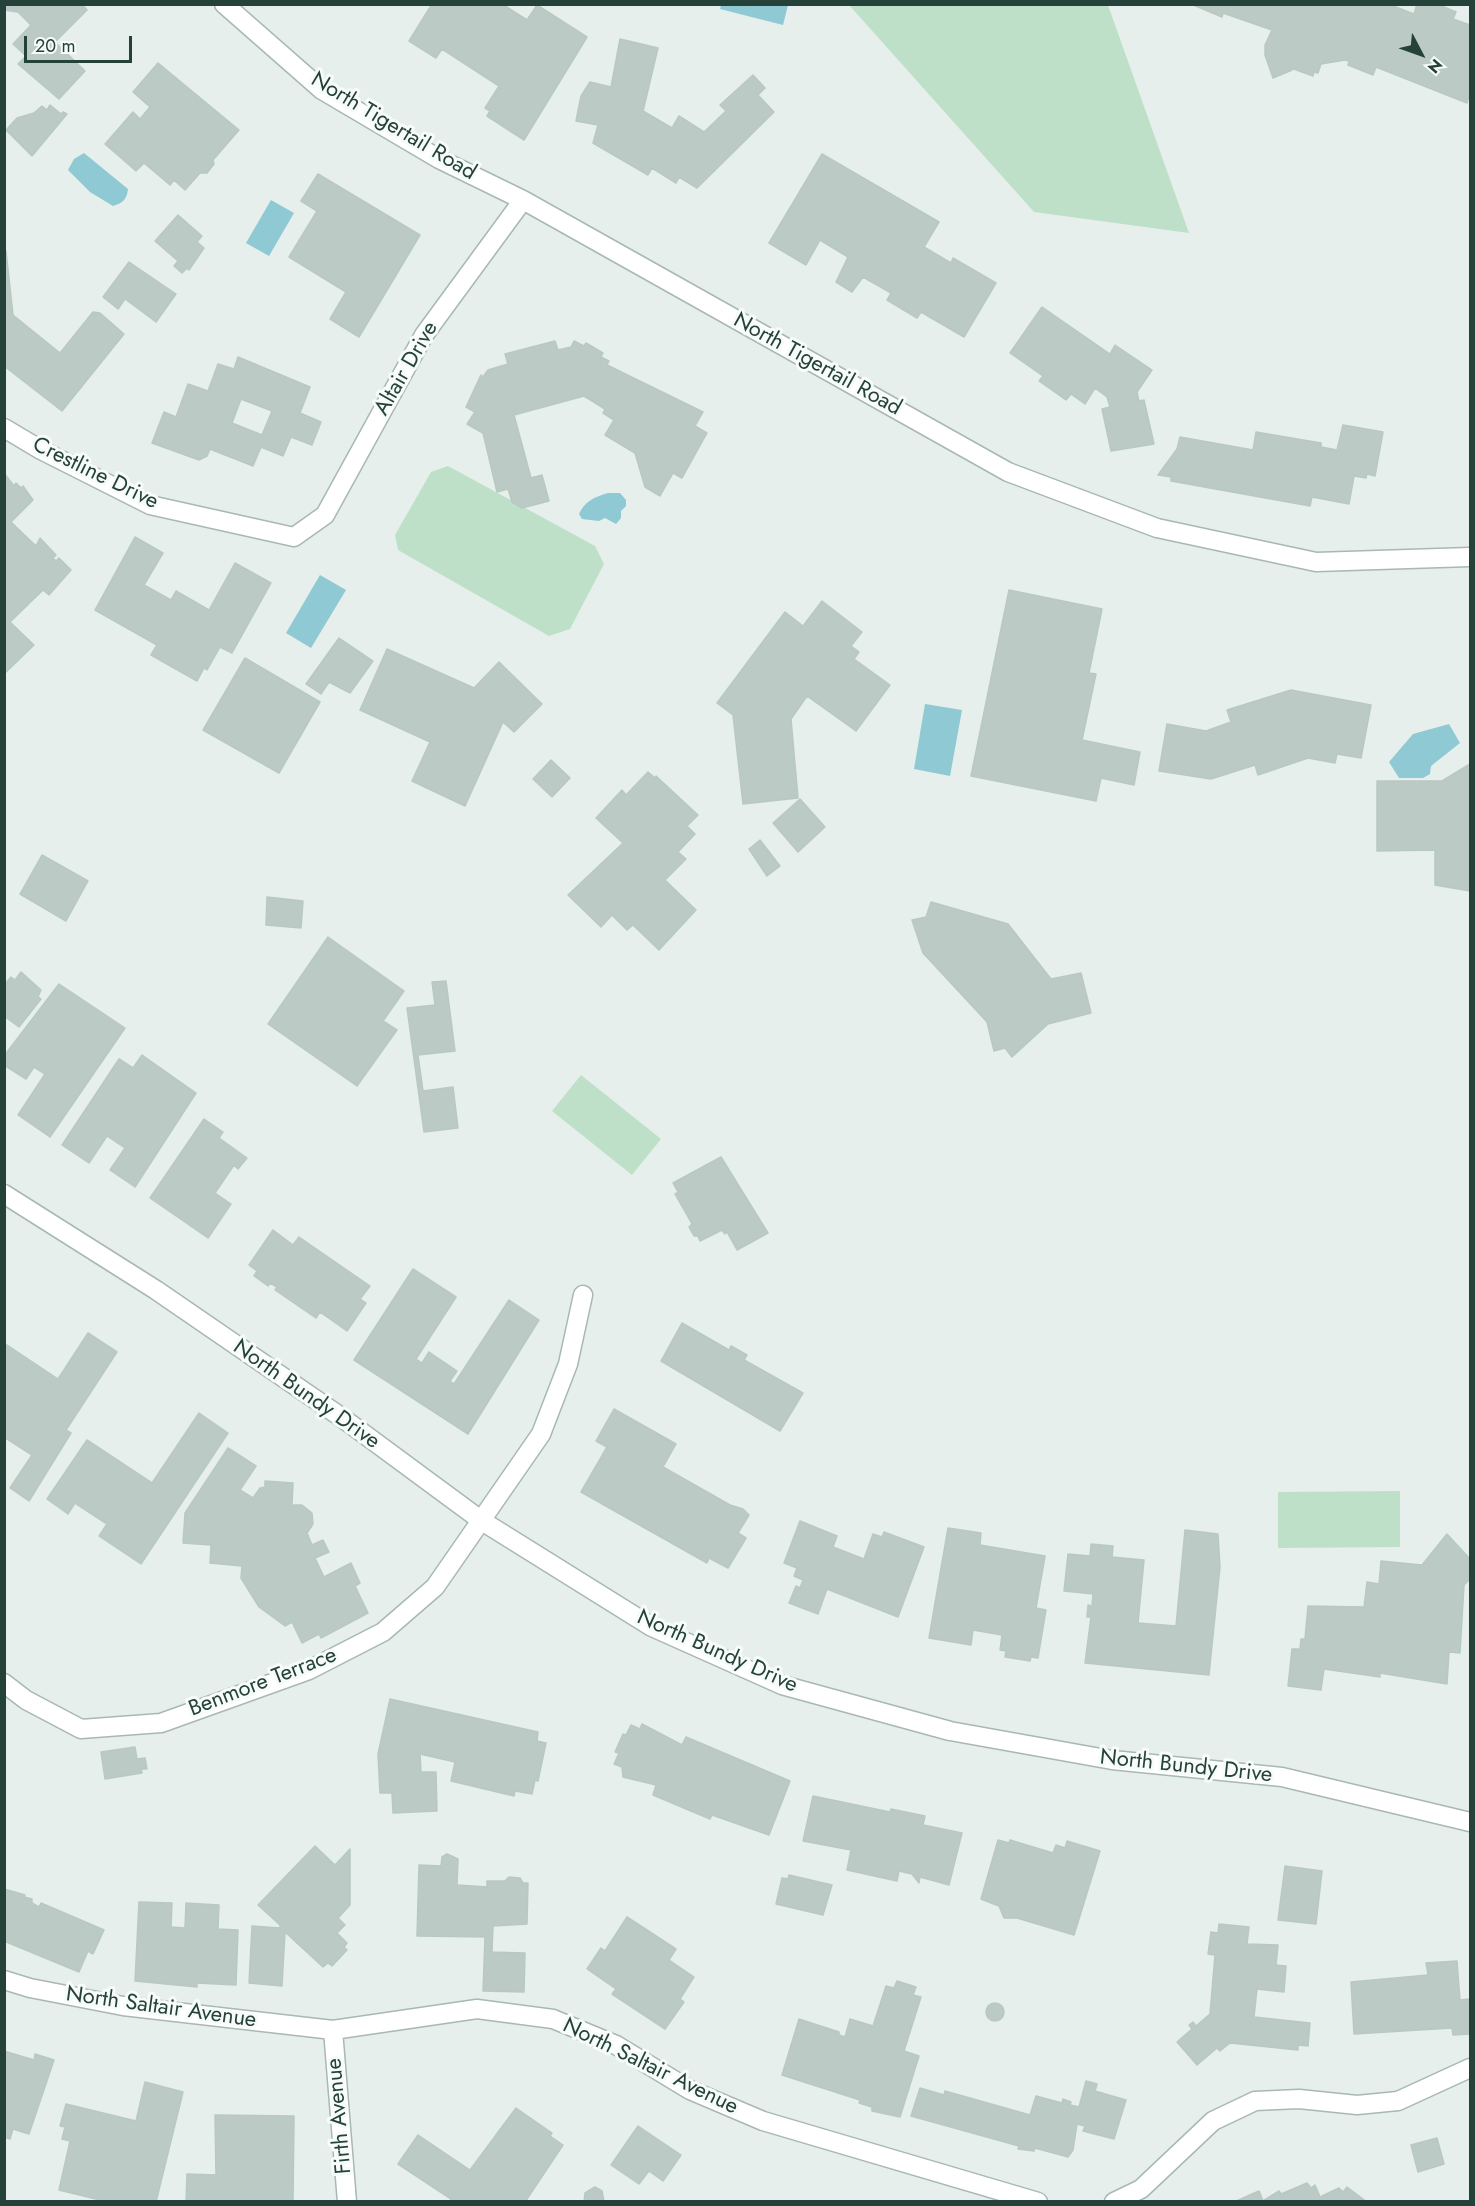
<!DOCTYPE html>
<style>
body{margin:0}
#map{position:relative;width:1475px;height:2206px;overflow:hidden;background:#e6efeb;font-family:Jost,sans-serif}
canvas{display:block}
.frame{position:absolute;inset:0;border:6px solid #24423a;pointer-events:none}
.north{position:absolute;left:1391px;top:24px;width:60px;height:60px;-webkit-text-stroke:4px #f7fbf9;paint-order:stroke;rotate:131deg;font-size:16px;font-weight:700;line-height:24px;text-align:center;color:#24423a}
.north::after{content:'';display:block;margin:auto;width:21px;height:27px;background:#24423a;clip-path:polygon(50% 0,100% 100%,50% 72%,0 100%)}
.scale{position:absolute;left:24px;top:36px;width:108px;height:27px;box-sizing:border-box;border:3px solid #24423a;border-top:0;padding-left:8px;font-size:18px;line-height:21px;white-space:nowrap;color:#24423a;-webkit-text-stroke:4px #f7fbf9;paint-order:stroke}
</style>
<div id="map">
<canvas width="1475" height="2206"></canvas>
<div class="frame"></div>
<div class="north">N</div>
<div class="scale">20 m</div>
</div>
<script>
const c = document.querySelector('canvas').getContext('2d');
c.lineJoin = 'round';
function fillPath(path, color) {
  c.fillStyle = color;
  c.fill(path, 'evenodd');
}
function trace(path, color, width, dash) {
  c.strokeStyle = color;
  c.lineWidth = width;
  c.lineCap = dash ? 'butt' : 'round';
  c.setLineDash(dash || []);
  c.stroke(path);
}
function drawText(font, color, halo, rows, align = 'center') {
  c.font = font + ' Jost,sans-serif';
  c.lineWidth = 6;
  c.setLineDash([]);
  c.textBaseline = 'middle';
  c.strokeStyle = halo;
  c.fillStyle = color;
  for (const [text, x, y, turn = 0] of rows) {
    c.save();
    c.translate(x, y);
    c.rotate((+turn || 0) * Math.PI / 180);
    c.textAlign = isNaN(turn) ? turn : align;
    if (halo) c.strokeText(text, 0, 0);
    c.fillText(text, 0, 0);
    c.restore();
  }
}
const green = new Path2D(`
 M849,5H1108L1189,233L1034,212Z
 M448,466L595,546L604,564L570,629L549,636L398,550L395,535L431,472Z
 M581,1075L661,1139L632,1175L552,1111Z
 M1400,1491V1547L1278,1548V1492Z`);
const water = new Path2D(`
 M721,5L722,4L788,5L783,25L720,9Z
 M84,153L128,189C127,199 123,203 113,206L90,192L68,170L74,159Z
 M271,200L294,213L269,256L246,243Z
 M608,493H620L626,500V506L621,511V518L616,524L605,518L599,521L582,519L579,514C585,501 594,497 608,493Z
 M320,575L346,590L311,648L286,633Z
 M925,704L962,710L950,776L914,769Z
 M1449,724L1460,743L1431,766L1430,774L1423,778H1399L1389,762L1413,734Z`);
const building = new Path2D(`
 M4,4H82L87,10L55,42L85,71L59,99L18,64L26,56L13,44L31,25L18,12L4,10Z
 M432,4H502L527,20L537,5L587,37L524,140L487,116L490,111L485,108L499,86L442,49L436,58L409,41Z
 M1191,4H1388L1414,14L1417,4H1437L1456,12L1453,19L1470,25V93L1467,103L1376,67L1373,75L1348,65L1349,61L1345,60L1321,64L1318,73L1314,72L1313,76L1291,68L1292,70L1273,78L1265,55V45L1272,30L1223,13L1222,17Z
 M620,39L658,48L643,111L672,128L679,116L704,132L726,111L720,105L753,75L765,88L758,95L774,112L697,188L679,177L676,183L652,168L648,175L593,143L598,125L576,121L581,96L590,82L611,87Z
 M158,63L239,130L213,160L214,164L207,173H200L185,190L174,180L170,185L144,163L136,171L105,144L133,112L140,119L150,107L133,92Z
 M50,105L61,114L63,112L67,114L32,156L6,130L17,118L34,113L42,106L47,110Z
 M822,154L939,222L924,247L951,263L953,258L996,283L964,337L921,312L917,318L887,300L891,293L863,277L852,292L836,282L848,257L820,240L806,265L769,243Z
 M318,174L420,235L359,337L330,319L346,292L289,257L317,211L301,201Z
 M178,215L202,236L197,242L204,248L189,270L187,268L182,273L174,266L178,261L155,241Z
 M6,251L13,315L60,353L93,312L100,313L124,334L62,411L4,366Z
 M129,262L176,294L156,322L125,299L118,309L103,297Z
 M1042,307L1110,354L1115,345L1152,370L1137,392L1139,401L1144,400L1154,444L1111,451L1102,409L1110,407L1107,397L1095,388L1085,404L1071,394L1066,400L1039,381L1043,376L1010,353Z
 M555,341L558,350L571,347L574,341L584,346L586,343L603,353L601,357L609,361L607,365L703,412L695,426L707,433L682,478L673,473L660,496L645,487L635,453L605,435L614,420L603,413L605,409L584,396L514,415L531,478L542,475L549,501L522,508L512,502L508,489L497,492L483,433L467,424L475,412L466,407L481,375L483,377L488,370L508,364L505,354Z
 M238,357L310,387L300,413L321,422L312,445L291,437L283,456L261,447L253,466L210,449L207,456L199,460L152,443L164,412L176,417L188,384L208,391L218,364L234,369ZM241,399L272,411L262,435L232,423Z
 M1343,425L1383,432L1375,476L1367,474L1366,478L1354,476L1349,504L1312,497L1310,506L1171,481V477L1158,475L1177,449L1180,437L1253,450L1256,432L1321,443V447L1337,450Z
 M4,473L14,486L16,483L21,488L23,486L33,500L11,522L36,546L40,538L56,555L53,558L56,561L59,558L71,570L49,595L43,590L10,622L34,645L4,674Z
 M135,537L163,553L144,585L171,600L176,591L209,610L235,563L271,583L232,653L220,647L207,670L204,668L197,681L151,655L157,645L95,610Z
 M1009,590L1102,609L1089,673L1096,674L1082,740L1140,752L1134,785L1101,778L1096,801L971,776Z
 M822,601L862,632L851,646L859,652L854,659L890,685L856,731L807,696L791,719L798,798L743,804L733,715L717,703L785,612L803,626Z
 M339,638L373,661L350,693L329,682L321,694L306,684Z
 M387,649L474,688L499,662L542,704L514,732L503,722L465,806L412,781L430,742L360,710Z
 M245,658L320,702L279,773L203,730Z
 M1291,690L1371,705L1361,758L1337,754L1335,763L1308,758L1258,775L1255,765L1211,779L1159,771L1167,724L1206,731L1231,722L1227,710Z
 M551,760L570,778L552,797L533,779Z
 M1470,764V891L1435,885V850L1377,851V781H1442Z
 M648,772L655,778L656,776L698,815L687,826L695,834L678,852L686,859L665,880L696,910L659,950L633,925L627,930L612,915L601,927L568,895L623,843L596,818L622,790L626,795Z
 M800,799L825,827L798,852L773,823Z
 M760,840L780,866L767,876L749,849Z
 M42,855L88,881L66,921L20,894Z
 M267,897L303,901L301,928L266,925Z
 M931,902L1008,924L1051,979L1081,973L1091,1013L1048,1024L1012,1057L1005,1048L994,1051L987,1022L923,953L912,920L926,917Z
 M328,937L404,991L383,1021L397,1030L357,1086L268,1024Z
 M21,972L41,990L38,997L41,999L19,1027L4,1016V985L11,977L15,980Z
 M446,981L455,1051L418,1055L423,1091L453,1087L458,1128L424,1132L407,1008L435,1005L432,982Z
 M59,984L125,1028L50,1137L18,1115L45,1074L34,1067L26,1079L4,1065V1056Z
 M142,1055L196,1093L135,1187L110,1170L125,1148L107,1136L89,1163L62,1145L119,1059L133,1068Z
 M204,1119L223,1132L219,1138L247,1158L238,1169L234,1165L215,1193L231,1204L208,1238L150,1198Z
 M721,1157L768,1233L737,1250L727,1232L725,1234L722,1230L700,1241L698,1236H694L689,1227L692,1224L675,1194L678,1192L673,1183Z
 M273,1230L293,1245L299,1237L370,1286L360,1299L366,1303L347,1331L320,1312L316,1318L275,1290L277,1287L270,1283L268,1286L254,1276L257,1271L249,1265Z
 M413,1269L456,1297L416,1359L422,1363L429,1352L457,1371L450,1381L454,1384L509,1300L539,1320L468,1434L354,1360Z
 M682,1323L729,1350L731,1346L747,1355L744,1360L803,1393L780,1431L661,1361Z
 M88,1333L117,1352L66,1430L71,1433L29,1501L10,1488L32,1455L4,1437V1343L58,1379Z
 M614,1409L676,1444L663,1467L730,1505L743,1509L749,1515L738,1533L746,1538L728,1568L709,1558L707,1563L581,1492L607,1447L596,1441Z
 M199,1413L228,1433L141,1564L99,1536L107,1524L75,1503L68,1514L47,1499L87,1440L152,1483Z
 M228,1448L256,1466L240,1490L253,1498L260,1488L265,1487V1481L293,1483L292,1505H302L312,1513L313,1524L307,1533L312,1545L323,1540L329,1552L315,1558L324,1577L351,1563L360,1583L355,1586L368,1613L321,1638L319,1634L302,1643L292,1622L285,1626L259,1607L241,1578L242,1566L210,1563L211,1545L183,1543L185,1513Z
 M800,1521L837,1536L833,1547L864,1559L873,1534L882,1537L884,1532L924,1547L898,1617L827,1589L818,1614L789,1603L796,1586L800,1588L803,1580L794,1576L797,1568L784,1563Z
 M948,1528L981,1533L980,1545L1045,1556L1036,1608L1046,1610L1038,1658L1031,1657L1030,1661L1005,1657L1006,1651L1000,1650L1002,1635L973,1630L971,1645L929,1638Z
 M1185,1530L1218,1534L1220,1567L1209,1675L1085,1663L1091,1617H1087L1088,1605L1092,1606L1093,1594L1064,1591L1068,1554L1090,1556L1091,1544L1113,1546L1112,1557L1144,1560L1138,1623L1176,1626Z
 M1447,1534L1470,1559V1579L1464,1585L1460,1653L1449,1652L1447,1684L1380,1673V1677L1324,1669L1321,1690L1288,1686L1292,1649H1300L1301,1639H1305L1308,1606L1364,1607L1367,1582L1379,1584L1381,1561L1422,1565Z
 M390,1699L538,1732L537,1741L546,1743L538,1781L535,1780L532,1794L515,1791L514,1796L451,1781L455,1762L420,1754L421,1772H436L437,1811L393,1813L392,1793H380L378,1754Z
 M642,1724L682,1745L686,1737L790,1781L769,1835L712,1815L710,1819L653,1795L656,1785L623,1777L622,1767L614,1764L619,1753L615,1752L623,1734L626,1735L631,1725L640,1729Z
 M135,1747L137,1759L145,1758L147,1769H141L142,1773L105,1779L101,1752Z
 M813,1796L890,1812L891,1809L925,1816L923,1825L962,1833L949,1885L920,1877L919,1883L912,1874L899,1871L897,1881L847,1870L851,1850L803,1841Z
 M998,1840L1009,1843L1010,1840L1053,1853L1056,1845L1065,1848L1067,1841L1100,1851L1074,1935L1017,1918H1004L999,1906L981,1899Z
 M315,1846L335,1865L350,1849V1905L338,1918L345,1925L337,1933L347,1943L344,1947L347,1950L332,1966L328,1963L323,1967L285,1932L282,1986L249,1983L252,1926L280,1928V1925L258,1905Z
 M447,1854L458,1859L457,1885L487,1887V1881H505L509,1877L520,1878L523,1883H528L527,1924L493,1926L492,1952L525,1953L524,1992L483,1991L485,1937L417,1936L419,1865L441,1866L442,1857Z
 M1285,1866L1322,1871L1316,1924L1278,1920Z
 M789,1875L832,1885L823,1915L776,1904L782,1878L788,1879Z
 M4,1889L25,1895L24,1897L32,1899V1903L39,1907L41,1903L104,1930L93,1954L88,1951L79,1972L4,1941Z
 M139,1902L172,1903L171,1927L185,1928L186,1903L219,1905L218,1929L238,1930L236,1985L197,1983V1987L135,1981Z
 M627,1917L676,1949L669,1960L694,1977L680,1999L684,2002L665,2029L612,1994L616,1989L587,1969L601,1948L605,1951Z
 M1219,1924L1249,1927L1247,1944L1278,1945L1276,1965L1286,1966L1284,1992L1257,1989L1254,2017L1310,2023L1308,2046L1298,2045V2050L1230,2043L1220,2051L1217,2048L1197,2065L1177,2042L1192,2029L1189,2025L1193,2022L1196,2026L1210,2014L1215,1955L1208,1954L1211,1932L1218,1933Z
 M1457,1961L1460,2000L1470,1999V2034L1453,2035L1452,2028L1354,2034L1351,1982L1428,1975L1426,1963Z
 M897,1981L916,1987L913,1995L921,1997L904,2051L919,2056L900,2117L872,2111V2107L859,2103L860,2100L782,2075L799,2019L839,2032V2035L845,2037L850,2019L873,2026L886,1986L894,1988Z
 M986 2012a9 9 0 1 1 18 0a9 9 0 1 1-18 0Z
 M4,2051L34,2060L35,2054L54,2060L29,2134L13,2129L10,2139L4,2137Z
 M1086,2081L1097,2084L1095,2091L1126,2100L1114,2139L1083,2131L1085,2126L1077,2124L1073,2150L1068,2157L1035,2148L1034,2151L1018,2149L1019,2146L911,2116L920,2088L944,2095L945,2091L1030,2115L1036,2096L1062,2103L1063,2099L1071,2102L1070,2105L1079,2107Z
 M145,2082L183,2092L156,2202L104,2201L59,2190L70,2141L62,2139L65,2127L60,2126L66,2104L136,2121Z
 M516,2108L552,2133L550,2136L563,2145L525,2202H449L451,2199L398,2164L418,2135L470,2170Z
 M215,2115L294,2116L293,2202H186L187,2174L216,2175Z
 M638,2126L681,2155L663,2181L649,2171L639,2184L611,2165Z
 M1437,2138L1444,2164L1418,2172L1411,2145Z
 M1307,2183L1311,2188L1315,2185L1321,2199L1322,2196L1339,2188L1343,2192L1347,2187L1367,2202H1234L1259,2191L1263,2201L1279,2191L1281,2194Z
 M595,2187L602,2191L604,2202H584L585,2193Z`);
const minor = new Path2D(`
 M224,4L322,90L439,159L523,200L1008,472L1157,528L1316,562L1470,557
 M4,428L41,450L150,505L294,537L325,515L424,335L523,200
 M4,1194L156,1290L341,1417L482,1521L652,1627L782,1685L950,1731L1112,1760L1282,1777L1470,1822
 M4,1683L26,1700L81,1729L161,1723L309,1670L383,1632L435,1587L541,1434L568,1364L583,1295
 M4,1980L30,1988L123,2006L333,2030L477,2009L553,2019L616,2045L690,2090L763,2121L1038,2202
 M333,2030L347,2202
 M1114,2202L1141,2189L1213,2121L1255,2101L1299,2099L1357,2105L1398,2101L1470,2068`);
const streetNames = [
 ["North Tigertail Road",393,127,31],
 ["North Tigertail Road",817,365,29],
 ["Altair Drive",407,369,-60],
 ["Crestline Drive",95,474,26],
 ["North Bundy Drive",306,1395,35],
 ["North Bundy Drive",717,1652,24],
 ["Benmore Terrace",263,1683,-21],
 ["North Bundy Drive",1186,1767,6],
 ["North Saltair Avenue",161,2008,8],
 ["North Saltair Avenue",650,2067,26],
 ["Firth Avenue",340,2116,-95]
];
fillPath(green, '#bfe0c8');
fillPath(water, '#8ec9d4');
fillPath(building, '#bbcac4');
trace(building, '#b8c9c2', 1.5);
trace(minor, '#a8b8b2', 21);
trace(minor, '#fff', 18);
drawText('22px', '#24423a', '#f7fbf9', streetNames);
</script>
